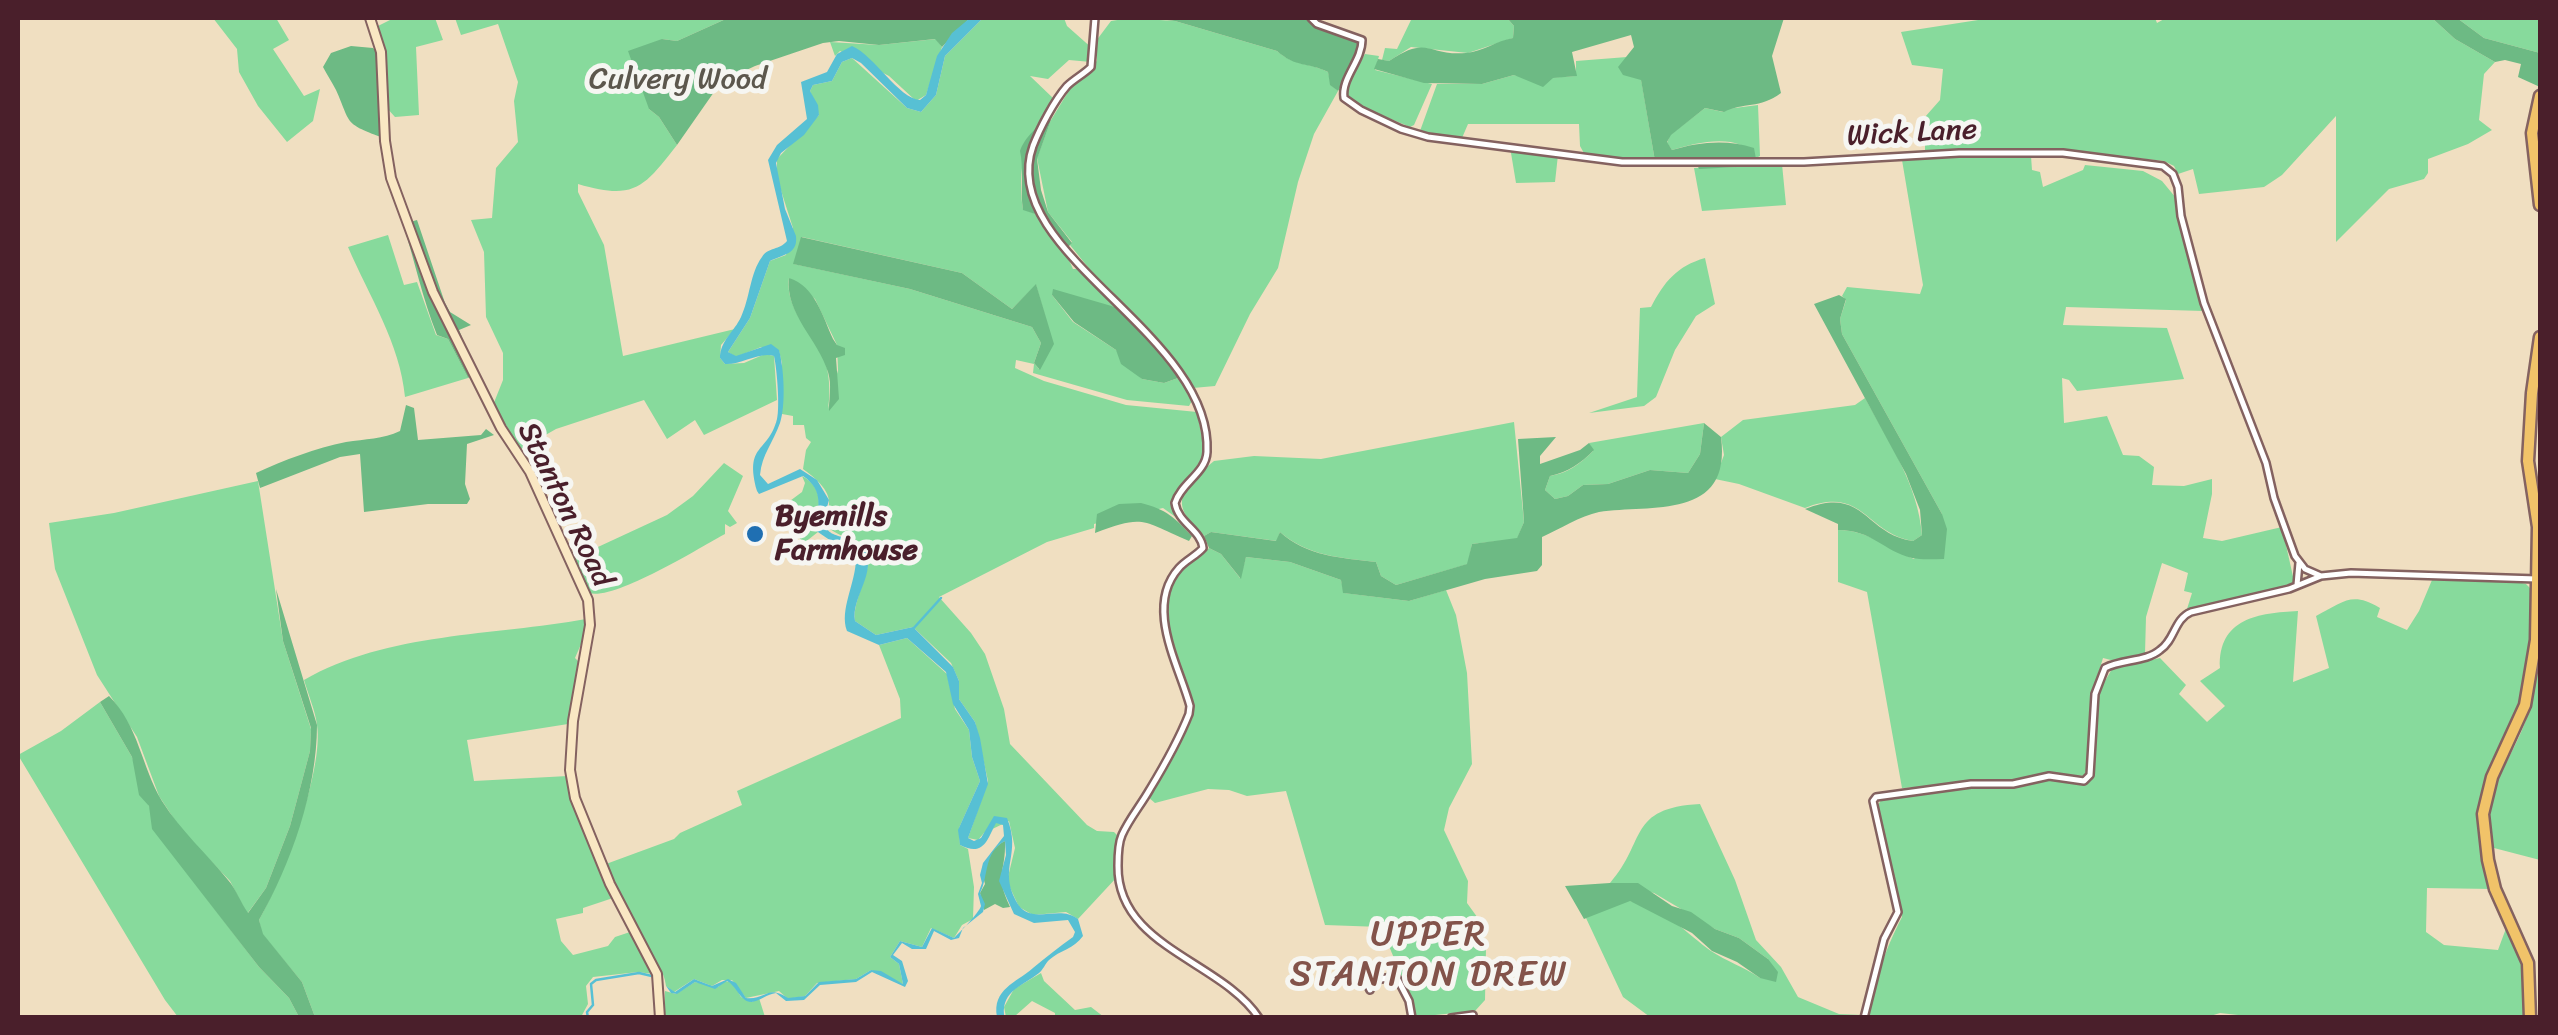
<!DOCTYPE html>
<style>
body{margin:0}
#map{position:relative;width:2558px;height:1035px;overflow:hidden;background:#f0dfc1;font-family:Sriracha,sans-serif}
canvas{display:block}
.frame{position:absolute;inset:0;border:20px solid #4a1f2b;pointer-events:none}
</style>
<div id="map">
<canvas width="2558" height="1035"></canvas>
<div class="frame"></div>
</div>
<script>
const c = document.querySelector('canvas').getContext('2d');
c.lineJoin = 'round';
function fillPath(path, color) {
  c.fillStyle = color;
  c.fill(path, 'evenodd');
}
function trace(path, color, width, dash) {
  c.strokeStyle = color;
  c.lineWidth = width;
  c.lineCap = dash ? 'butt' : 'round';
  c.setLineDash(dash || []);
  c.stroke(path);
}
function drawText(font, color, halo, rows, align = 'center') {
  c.font = font + ' Sriracha,sans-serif';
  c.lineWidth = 10;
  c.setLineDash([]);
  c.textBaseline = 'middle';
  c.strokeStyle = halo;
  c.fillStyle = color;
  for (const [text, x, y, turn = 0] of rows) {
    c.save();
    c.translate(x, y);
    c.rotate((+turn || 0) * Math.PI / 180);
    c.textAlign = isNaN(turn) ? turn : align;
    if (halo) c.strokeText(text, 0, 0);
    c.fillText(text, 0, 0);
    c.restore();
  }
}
const green = new Path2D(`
 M213,18H276L289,40L273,49L304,96L320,89L313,121L287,142L258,106L239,72L237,49Z
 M394,18H435L443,40L416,47L419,115L395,117L386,107L376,27Z
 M455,18H728L677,41L662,39L649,109L659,117L677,145C644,187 635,201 578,184V192L604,245L623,356L735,329L721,345L720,358L725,364L744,363L765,354L774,356L777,400L704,435L695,420L667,439L644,400L556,429L521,449L493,405L503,380V353L486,317L484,252L471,220L492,218L496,168L518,142L514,101L518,82L498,24L461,35Z
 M983,18H1064L1067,26L1093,49L1091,62L1069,60L1048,79L1030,76L1054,99C1030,146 1016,152 1023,209L1038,215C1048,235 1065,248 1073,269H1081L1115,307C1091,304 1077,292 1052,295L1073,322L1116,350L1142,379L1164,383L1178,378L1193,399L1189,406L1127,400L1033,373L1034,364L1016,360L1015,368L1044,381L1126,405L1197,412L1205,454C1196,477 1167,488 1177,518L1163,508L1094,524V528L1047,542L939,597L971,633L985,654L1004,709L1010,744L1087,825L1097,831L1114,832L1117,835V877L1078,919L1066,912L1033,915L1019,907L1007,881L1015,848L1009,821L984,833L978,840L968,838L988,781L975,722L959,699V681L951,663L913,627L876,635L855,621C852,603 868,578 869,557C861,537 835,539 823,522C824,516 828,511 829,505C831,490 813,476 803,469L806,450L811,442L806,438L804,425H793V416L782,414V363L779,351L761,347L736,357L728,352L750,318L770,261L786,255L793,228L777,178V159L819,115L810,91L813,85L832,81L842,62L852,58L907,108L921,112L936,95L945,56ZM802,237L962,273L1012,309L1036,285L1053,344L1039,369L1034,363L1041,343L1032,327L910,289L794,264ZM789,278L815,299L837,345L838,370L828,409C832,386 828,354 812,335C799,320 786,299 789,278Z
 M1130,18L1175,21L1277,51C1294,66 1308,62 1328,72L1331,85L1338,91L1314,134L1298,182L1278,268L1250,314L1215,386L1193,388L1167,349L1108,292L1070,245L1072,242L1048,212L1037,158L1051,120L1071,87L1093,68L1097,60L1096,41L1111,21Z
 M1405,18H1507L1514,26L1513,38L1468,53L1411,47L1389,61L1382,60L1385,48L1397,49L1411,20Z
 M1991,18H2155L2157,23L2164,19L2177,18H2432L2455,39L2495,62L2484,74L2479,120L2492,130L2468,144L2428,159V173L2424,179L2389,189L2336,242V116L2282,175L2264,187L2199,194L2193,169L2178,174L2174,166L2164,161L2046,148L1925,151V117L1940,100L1943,69L1912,65L1901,32Z
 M2457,18H2540V53L2484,38Z
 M936,39L942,47L926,95L916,101L889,76L840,51L835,56L830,42L879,45Z
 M1365,54L1379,56L1375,70L1432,84L1414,125L1410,127L1367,109L1348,96L1347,85Z
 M1627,57L1641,79L1655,161L1585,155L1580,146L1579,124H1468L1462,138L1420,131L1437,84H1482L1514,75L1531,79L1576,76V61Z
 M1758,105L1760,156L1756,158C1741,132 1698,142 1672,150L1667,143L1670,135L1705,108L1723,112L1727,109Z
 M1510,147L1558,155L1555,182L1516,183Z
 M1958,156H2031L2032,170L2040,172L2043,187L2083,170L2085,165L2143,171L2162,181L2176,198L2180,225L2204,311L2066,307L2063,325L2167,328L2184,379L2077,391L2069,380L2062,378L2064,423L2107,416L2123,455L2139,456L2154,467L2152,485L2184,486L2212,479V494L2203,538L2222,541L2282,527L2294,581L2291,585L2187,609L2192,593L2184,591L2188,573L2162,563L2146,617L2145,654L2115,661L2103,658L2092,694L2089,761L2084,776L2048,773L2014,782L1902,788L1867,592L1838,582V530C1868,530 1887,548 1914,559L1942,514L1842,334L1840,319L1846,300L1842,296L1847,287L1920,294L1923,285L1902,160Z
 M1746,163L1782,164L1786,205L1702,211L1694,168L1737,167Z
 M388,235L404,285L417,282L436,335L448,339L468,378L405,397C400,343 369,296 348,247Z
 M1705,258L1715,304L1696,316L1675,350L1656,397L1644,406L1589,413L1637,397L1640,308L1651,307C1664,282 1677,266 1705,258Z
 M1865,398C1889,442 1918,485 1922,535L1913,541C1865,533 1864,485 1805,508L1739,484L1715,479L1724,455L1721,437L1743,420L1855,405Z
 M1514,422L1524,522L1517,539L1472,544L1468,564L1396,585L1381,576L1376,562C1342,558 1307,556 1280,532L1277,541L1211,532L1204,536C1167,503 1181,489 1214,461L1254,456L1321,459Z
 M1704,423L1700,454L1688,473L1650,470L1608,484L1583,485L1568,496L1555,499L1545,490L1550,476C1568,473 1580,464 1593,451L1589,443Z
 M724,463L743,476L728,511L737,523L730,527L725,524V534C699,548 614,601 589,593L572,559L667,515L693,496Z
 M802,476C824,488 820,506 815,527L818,532L804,543L775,512L802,492L805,483Z
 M258,481L283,641L311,729L310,751L290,826L266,888L247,914L230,881L182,831L159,796L137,737L97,675L55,569L49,523L114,513Z
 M1209,548L1221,554L1240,578L1246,557L1290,562L1341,580L1344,593L1409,601L1446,590L1456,615L1467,673L1472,764L1449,808L1444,830L1468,881L1467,903L1480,921L1486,948L1485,1000L1475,1011L1415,1017L1414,1006L1381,927L1325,925L1286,791L1247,796L1229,790L1208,789L1155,803L1148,797L1193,717L1194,707C1183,668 1152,611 1179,573C1187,562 1200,558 1209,548Z
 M2432,580L2518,582L2526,584L2532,590C2548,669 2499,741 2481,814C2476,837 2484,867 2493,889L2427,888L2426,932L2444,945L2498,950L2508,923L2523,961L2526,1017L2265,1018L2220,1013L2204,1018H1869C1877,976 1883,954 1902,917L1878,805L1883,797L1980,787H2018L2047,780L2082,784L2094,774L2098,693L2112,669L2160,658L2186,685L2179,694L2207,722L2225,706L2200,681L2220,668C2218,618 2259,613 2298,611L2293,682L2329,668L2316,616C2344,602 2351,591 2380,608L2377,617L2407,630L2419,611Z
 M586,619L585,635L575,658L578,661L568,724L467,740L474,781L568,776L572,800L613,898L583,908V913L556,919L561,941L573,955L608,946L615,937L630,932L653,974L638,972L593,977L586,986L588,1004L581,1017H315L302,982L262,934L259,920C282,880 324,771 317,725C315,710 308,694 304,680C388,632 493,636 586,619Z
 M2540,633V860L2494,848C2478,793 2510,766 2527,717C2536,690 2537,661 2540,633Z
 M907,638L947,674L955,709L969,730L972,757L980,781L959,828L960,845L968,849L974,887L973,919L962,925L954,938L931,928L922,947L900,941L890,957L899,964L903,984L871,970L856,979L817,983L805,996L788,999L779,991L746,998L732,980H722L712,986L694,979L674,992L666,986C664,969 656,965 648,951C631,923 617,894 606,864L674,839L680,833L742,805L737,791L901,718L900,699L879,645Z
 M100,702L132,757L149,806L182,866L259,967L289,998L299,1017H178L165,1000L18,755L61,731Z
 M1700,804L1735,880L1756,940L1781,967L1798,997L1839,1014L1863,1015L1858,1018L1650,1017L1623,997L1586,918C1596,912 1617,900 1630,901C1658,903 1690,936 1711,951C1726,961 1744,967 1760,978L1768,959L1739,938L1715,929L1654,893L1610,883C1647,841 1627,808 1700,804Z
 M1041,973L1044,981L1075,1010L1091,1007L1104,1017H1055V1013L1032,1001L1015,1016L1006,1017L1004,1007L1014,989Z
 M725,981L733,983L741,997L752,1002L759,998L765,1017H664L665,991L676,994L695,982L718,987Z`);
const forest = new Path2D(`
 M728,18H970L942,47L935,39L879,45L839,41L823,43L755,66L721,82L677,145L659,117L649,109L628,51L662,39L677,41Z
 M1148,18H1307L1325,30L1357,38L1361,44L1356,61L1338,91L1330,85L1328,72C1308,62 1296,68 1277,51L1175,21Z
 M1507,18H1784L1772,56L1781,93C1760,109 1743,102 1724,112L1705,108L1671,135L1667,142L1672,150C1699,142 1727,139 1754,148L1756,159L1737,167L1699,169L1695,160L1655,161L1641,80L1623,75L1618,67L1634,47L1631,35L1572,52L1577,76L1553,78L1543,87L1514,75L1482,84L1424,83L1374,69L1378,59L1389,61C1429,34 1426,56 1466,53C1484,51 1496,41 1513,38L1514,26Z
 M2432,18H2457L2484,38L2540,53V87L2518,77L2521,64L2505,60L2495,62L2455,39Z
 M351,46L373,48L377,52L381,137C343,123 351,123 336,90C332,82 327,75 323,67L331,53Z
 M1051,120L1037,159L1041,190L1048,212L1072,243L1062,253L1038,215L1023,210C1020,191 1024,168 1020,151C1024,139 1038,123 1051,120Z
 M417,220L445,303L450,312L471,325L459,330L476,372L468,378L448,339L437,335C422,297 415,262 403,224Z
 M801,237L962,273L1012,309L1036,284L1054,344L1040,370L1034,363L1041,343L1032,327L910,289L793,264Z
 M789,278C815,286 823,317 833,339L837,345L845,348V355L836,358L839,399L829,411C829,398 832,385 828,372C818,339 785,314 789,278Z
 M1053,289L1115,307L1162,351L1178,378L1164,383L1142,379L1121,364L1116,350L1074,322L1052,295Z
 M1839,295L1846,299L1840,319L1842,334L1942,514L1947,529L1944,559C1934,559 1922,560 1912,558C1883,551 1873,530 1838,530V524L1805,509C1865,485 1864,534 1913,541L1922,535L1920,510L1906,474L1814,304Z
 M406,405L414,408L418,440L481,435L486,429L494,435L467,444L465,484L470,499L467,504H428L364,512L360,454L340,457L260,488L256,473C284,460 316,448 346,442C365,439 383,439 400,431Z
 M1704,423L1721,437C1732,521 1651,504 1599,512C1580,516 1560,529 1542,537V565L1537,571L1485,579L1409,601L1343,593L1341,580L1290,562L1246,557L1241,579L1221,554L1209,548L1204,536L1211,532L1276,541L1280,532C1306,556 1341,558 1376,562L1381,576L1396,585L1467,564L1472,544L1517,538L1524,522L1518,439L1556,437L1540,456V464L1580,450L1589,443L1594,450C1580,464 1568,472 1550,476L1545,490L1555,499L1568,496L1583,485L1608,484L1650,470L1688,473L1700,454Z
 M1141,503C1166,509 1175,518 1192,536L1189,541C1142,521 1145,514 1095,533L1097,514L1119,504Z
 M276,589L317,725C317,790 291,864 259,920L263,934L302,982L315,1017H299L289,998L259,967L152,829L149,806L139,795L132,757L100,702L109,696C139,726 141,766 162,801C181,831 206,853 228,880C236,889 241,903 248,913L266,888L290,826L310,751L311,728L283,641Z
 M1005,841C1006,874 994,872 1010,907L1003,908L995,904L984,910L980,893L985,884C980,869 991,847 1005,841Z
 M1610,883H1638L1672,906L1691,912L1715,929L1739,938L1768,959L1778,972L1776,982L1760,978L1737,962L1712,951L1692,933L1630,901L1584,919L1565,886Z`);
const water = new Path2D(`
 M970,18H983L945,56L936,95L921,112L907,108L861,63L852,58L842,62L832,81L813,85L810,91L818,105L819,115L804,135L781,153L776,163L785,209L796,236C798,254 784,254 770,261L750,318L728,352L736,356L771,344L779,350C784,368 786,405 780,423C773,443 762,454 760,475L768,484L800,469L817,480L829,500C816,545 838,528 865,548C877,574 851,597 855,621L876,635L913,627L953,667L959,681V699L975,722L980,738L988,784L968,838L974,841L981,838L994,816L1007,818C1022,855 998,867 1016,901C1030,928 1058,903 1078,919L1083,936C1074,949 1060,950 1049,960C1045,964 1043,970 1039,973C1023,986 1002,990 1004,1015L1009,1017H997C992,989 1016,983 1033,968C1046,957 1059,947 1073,937L1075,932L1068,920L1034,923L1014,914L999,881L1006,855L1005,841C983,853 989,876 980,893L985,904L983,912L963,928L959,938L951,940L934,931L926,949H912L902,943L893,955L902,961L908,981L905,987L872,972L856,982L820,985L804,1000L786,1001L776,993C767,994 760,1001 752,1002C741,1003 736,985 727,981L715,989L695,982L677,994L671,993L666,986L675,992L694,979L712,986L728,979L736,983L746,998C767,1000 766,984 788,998L805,996L819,982L856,979L871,970L881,971L903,984L899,964L890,957L900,941L922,947L932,928L954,938C959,933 979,913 981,906L978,894L982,883L980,875L983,863L1004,836L1003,825L996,823C987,840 984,857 960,845L958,830L980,781L972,757L969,730L953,704L946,672L907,638L879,645L847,631C839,610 856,583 856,558L815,530C818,508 825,491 803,476L759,494L757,491C744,443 768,454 777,419C780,407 777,369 774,356C760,351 741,365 725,364L720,358C720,341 734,332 741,317C750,298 750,273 762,257C768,247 780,250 787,241L768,160L777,145L807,119L801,82L827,72L837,54L852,46C875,56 898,98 920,100L926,95L937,56L952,33Z`);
const stream = new Path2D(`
 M912,630L941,598
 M588,1018L587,1012L593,1005L591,984L596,980L639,973L656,977`);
const street = new Path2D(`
 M1095,18L1091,67C1084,74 1074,79 1067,86C1054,101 1040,128 1033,146C995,252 1213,333 1207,452C1206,473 1181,483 1175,503C1178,523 1201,530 1203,548C1196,556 1186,560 1179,568C1144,607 1179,665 1190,706L1189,714C1179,739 1164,766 1150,789C1141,805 1129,819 1122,835C1118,844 1118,856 1118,866C1117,947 1222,961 1259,1018
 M1311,18L1317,24L1362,40C1362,61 1341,78 1344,98L1361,110L1401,129L1428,137L1622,162H1804L1959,153H2063L2163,166L2173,174L2178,187L2181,216L2204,303L2266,463L2274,498L2295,556L2305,569L2321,576
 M2297,585L2299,563
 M1354,974L1362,973L1370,990
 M1367,982L1396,976L1409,1001L1412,1018
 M1451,1018L1473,1015
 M1864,1018L1884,939L1898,912L1873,801L1876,797L1971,784H2013L2049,776L2084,781L2090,775L2095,694L2105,668C2122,659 2146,662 2160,650C2175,640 2174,619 2191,612L2289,589L2321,576L2351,573L2537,579`);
const secondary = new Path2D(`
 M370,18L381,52L385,141L391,178L433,292L501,428L530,472L588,600L590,625L573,721L570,770L575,798L610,884L657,974L660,1018`);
const primary = new Path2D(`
 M2540,96L2532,133L2540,205
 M2530,1018L2528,963L2495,889L2488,860L2483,814L2492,777L2525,705L2536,640L2538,527L2528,461L2532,393L2540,337`);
const markers = [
 [755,534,10,"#1f6fb2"]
];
const parkNames = [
 ["Culvery Wood",678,80]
];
const streetNames = [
 ["Wick Lane",1912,134,-3],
 ["Stanton Road",564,505,64]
];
const poiNames = [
 ["Byemills",775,517],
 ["Farmhouse",775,551]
];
const quarterNames = [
 ["UPPER",1429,936],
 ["STANTON DREW",1429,976]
];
fillPath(green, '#87da9c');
fillPath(forest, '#6dba84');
fillPath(water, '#57c0d4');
trace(stream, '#57c0d4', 2.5);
trace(street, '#846260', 10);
trace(secondary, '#846260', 12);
trace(primary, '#846260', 15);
trace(street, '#fff', 5);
trace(secondary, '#f9e7c3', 8);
trace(primary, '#f1c369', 10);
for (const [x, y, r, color] of markers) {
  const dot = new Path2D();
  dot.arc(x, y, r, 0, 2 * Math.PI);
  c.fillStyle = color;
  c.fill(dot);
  trace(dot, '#f6f6f2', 4);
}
drawText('30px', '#5c574d', '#f6f6f2', parkNames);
drawText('30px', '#4a1f2b', '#f6f6f2', streetNames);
drawText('bold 30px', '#4a1f2b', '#f6f6f2', poiNames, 'left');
c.letterSpacing = '2.5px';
drawText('35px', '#83534a', '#f6f6f2', quarterNames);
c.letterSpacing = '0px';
</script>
